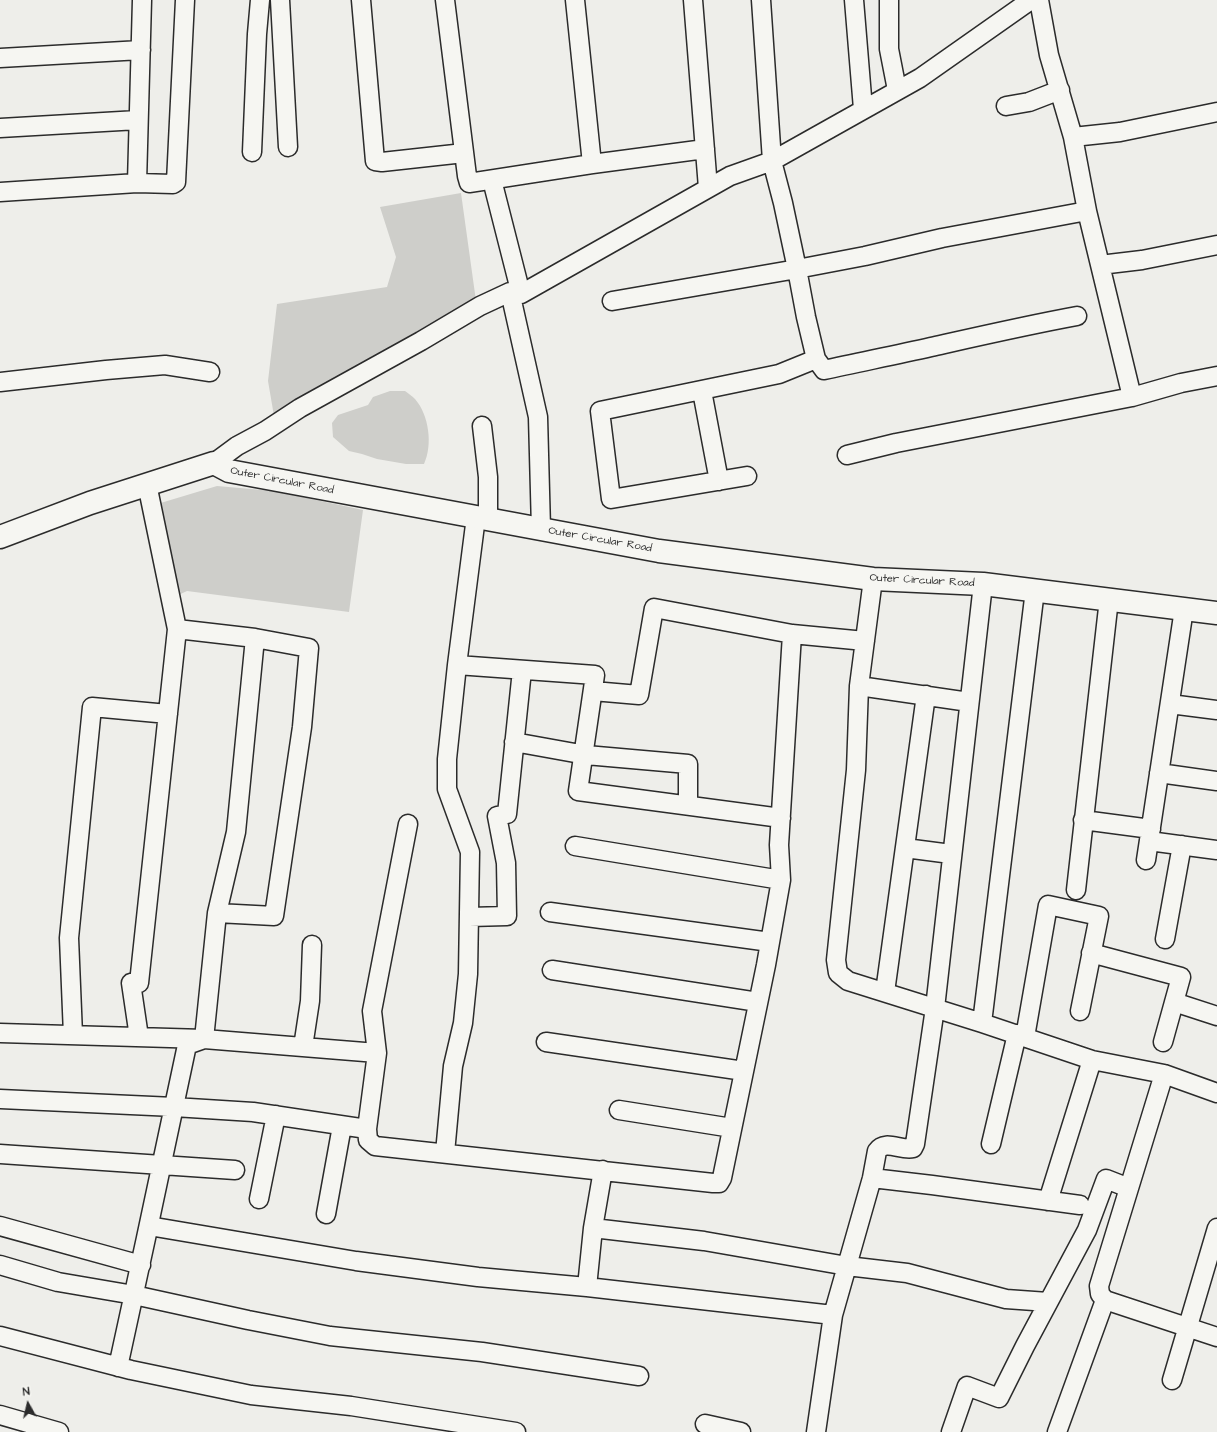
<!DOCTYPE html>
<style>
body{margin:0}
#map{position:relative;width:1217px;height:1432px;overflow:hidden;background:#eeeeea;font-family:"Architects Daughter",sans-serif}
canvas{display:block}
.north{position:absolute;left:8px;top:1384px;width:40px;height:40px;-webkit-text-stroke:3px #f6f6f2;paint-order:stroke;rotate:352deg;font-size:11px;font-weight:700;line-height:16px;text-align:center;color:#2b2b2b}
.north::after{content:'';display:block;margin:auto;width:14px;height:18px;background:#2b2b2b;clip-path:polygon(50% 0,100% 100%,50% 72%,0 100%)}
</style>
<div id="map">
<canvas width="1217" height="1432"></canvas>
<div class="north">N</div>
</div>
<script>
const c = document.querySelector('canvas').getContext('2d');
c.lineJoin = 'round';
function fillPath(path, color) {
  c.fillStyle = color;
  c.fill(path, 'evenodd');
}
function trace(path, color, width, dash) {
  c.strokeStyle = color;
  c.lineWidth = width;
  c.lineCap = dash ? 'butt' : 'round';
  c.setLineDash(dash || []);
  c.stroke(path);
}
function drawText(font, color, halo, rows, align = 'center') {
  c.font = font + ' "Architects Daughter",sans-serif';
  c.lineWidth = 3.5;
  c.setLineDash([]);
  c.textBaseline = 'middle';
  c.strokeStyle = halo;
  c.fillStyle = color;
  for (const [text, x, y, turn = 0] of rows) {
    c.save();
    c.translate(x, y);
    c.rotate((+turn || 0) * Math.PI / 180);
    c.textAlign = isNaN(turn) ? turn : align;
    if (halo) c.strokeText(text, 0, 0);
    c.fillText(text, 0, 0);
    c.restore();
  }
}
const green = new Path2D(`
 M461,193L476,301L274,416L268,381L277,304L387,287L396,257L380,207Z
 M390,391H405C408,393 412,396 415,399C429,415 433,445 424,464H406L377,459L362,454L349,451L333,437L332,423L338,415L368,405L373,397Z
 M217,486L274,491L363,510L349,612L187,591L172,598L154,505Z`);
const minor = new Path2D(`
 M280,0L288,147
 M361,0L375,161L382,162L464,153
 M445,0L467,176L469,183L592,164L705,149
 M575,0L592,164
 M693,0L708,188
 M761,0L772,161L783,203L797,269L806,317L816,359L824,370C860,362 896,355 931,347C980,336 1028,325 1077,316
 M854,0L863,109
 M889,0V49L897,90
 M1039,0L1049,55L1073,137L1087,211L1132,397
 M0,58L141,50
 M1006,106L1029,102L1060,90
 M0,128L138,120
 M1073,137L1120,132L1217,112
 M252,152L257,34L260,0
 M492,180L521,294
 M137,183L142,0
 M0,192L137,183L173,184L176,182L185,0
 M1100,265L1142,260L1217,245
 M510,292L538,417L541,529
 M612,301L797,269L865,256L942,238L1087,211
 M0,382L106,370L165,365L210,372
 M702,391L719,481
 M482,426L488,477V520
 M847,455L896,443L1132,397L1181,383L1217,376
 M214,463L237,446L265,431L300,408L421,341L480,306L510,292L521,294L730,176L772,161L920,78L1031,0
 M747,476L611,499L600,411L779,374L816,359
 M476,517L457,665L595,675L578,791L781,818
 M873,579L859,686L856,770L836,960L838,973L848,981L982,1023L1092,1060L1164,1074L1217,1093
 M177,629L255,638L309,648L302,727L274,916L217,913
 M859,686L969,702
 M593,691L639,695L654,608L792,634L865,641
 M1170,704L1217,710
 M514,742L586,755L688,764V805
 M1159,773L1217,781
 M1083,820L1151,829
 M1149,841L1217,850
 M575,846L781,880
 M905,848L951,854
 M1146,860L1184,609
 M1076,890L1109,599
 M550,912L770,942
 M469,917L507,916L506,863L497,816L507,814L522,670
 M1165,939L1182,845
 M1091,953L1181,977L1163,1042
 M552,970L758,1002
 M885,992L926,695
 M1174,1002L1217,1016
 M982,1023L1035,590
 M0,1033L204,1039L377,1053L367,1129L368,1140L375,1146L713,1183H719L722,1178L766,965L781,880L779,845L792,634
 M73,1035L69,938L92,707L168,714
 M139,1037L131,983H139L177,629L147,484
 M1025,1037L1048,905L1099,916L1080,1011
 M546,1042L744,1071
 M303,1047L310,1001L312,945
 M377,1053L372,1011L408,824
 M1164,1074L1099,1286L1100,1294L1105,1300L1217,1337
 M0,1099L174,1107L253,1112L367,1129
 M619,1110L732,1128
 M991,1144L1017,1034
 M445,1153L453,1066L463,1023L468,974L470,852L447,789V759L457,665
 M0,1154L235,1170
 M872,1178L932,1185L1080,1205
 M259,1199L276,1115
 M1048,1201L1092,1060
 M326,1214L342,1126
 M0,1226L141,1265
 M149,1226L356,1261L478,1277L587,1287L833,1315
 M593,1228L704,1241L847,1266L907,1273L1006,1299L1048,1302
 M0,1265L58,1282L134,1295L248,1320L330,1336L482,1352L639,1376
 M587,1287L593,1228L603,1170
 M0,1336L131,1370L251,1395L351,1406L516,1432
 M118,1367L146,1238L187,1045L204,1039L217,913L236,832L255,638
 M1172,1380L1217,1228
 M0,1415L59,1432
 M705,1424L741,1432
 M816,1432L833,1315L872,1178L877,1151C885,1139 901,1151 913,1148L915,1144L935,1008L983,584
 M951,1432L967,1386L999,1398L1025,1346L1087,1230L1106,1179L1129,1188
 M1057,1432L1105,1300`);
const major = new Path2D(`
 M0,537L90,503L214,463L229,471L659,551L873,579L983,584L1217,613`);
const streetNames = [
 ["Outer Circular Road",282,481,11],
 ["Outer Circular Road",600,540,10],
 ["Outer Circular Road",922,581,3]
];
fillPath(green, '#cececa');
trace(minor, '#2b2b2b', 21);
trace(major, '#2b2b2b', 25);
trace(minor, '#f6f6f2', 18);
trace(major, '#f6f6f2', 22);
drawText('11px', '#2b2b2b', '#f6f6f2', streetNames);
</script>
